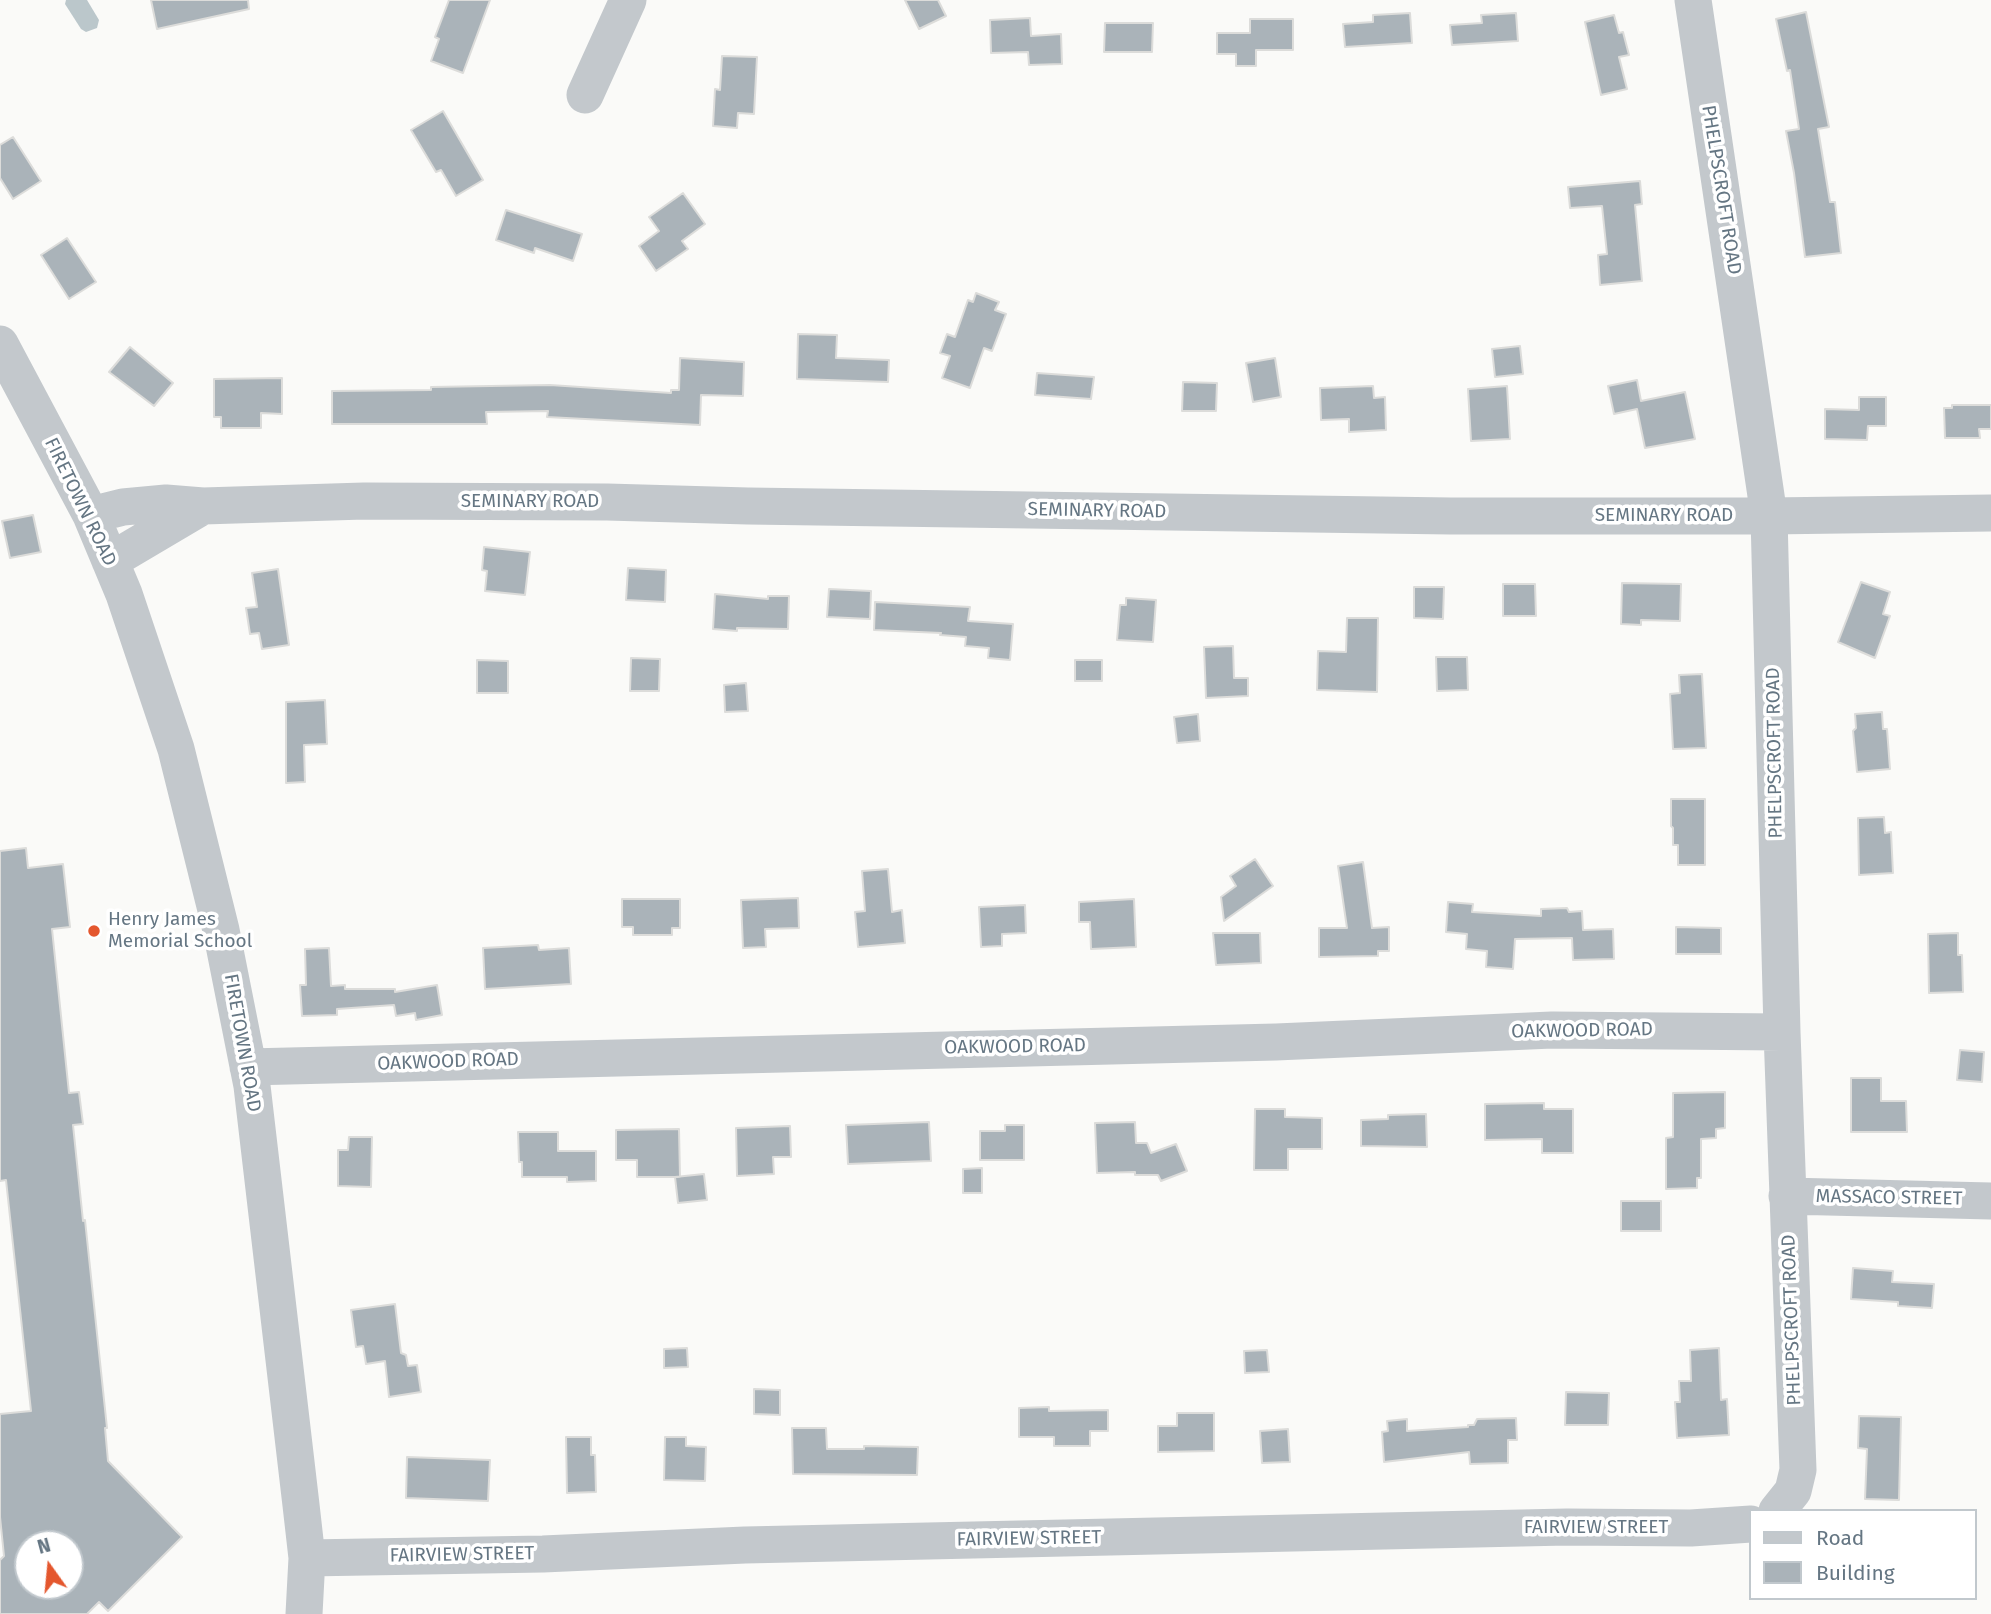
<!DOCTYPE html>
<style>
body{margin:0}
#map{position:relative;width:1991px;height:1614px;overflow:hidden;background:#fafaf8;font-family:"Fira Sans",sans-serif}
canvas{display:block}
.legend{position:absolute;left:1749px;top:1509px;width:228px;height:91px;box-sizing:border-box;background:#fff;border:2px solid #c1c8cd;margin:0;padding:9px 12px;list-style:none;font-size:21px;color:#657683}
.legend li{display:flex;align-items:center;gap:14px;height:35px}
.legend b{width:35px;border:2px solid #c1c8cd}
.north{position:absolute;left:14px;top:1530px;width:70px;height:70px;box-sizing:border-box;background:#fff;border:2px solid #c1c8cd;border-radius:50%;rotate:345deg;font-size:19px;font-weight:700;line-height:28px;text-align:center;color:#657683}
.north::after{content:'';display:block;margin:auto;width:24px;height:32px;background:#e4572e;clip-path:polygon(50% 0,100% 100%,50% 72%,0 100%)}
</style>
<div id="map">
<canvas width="1991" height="1614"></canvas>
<ul class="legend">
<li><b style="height:9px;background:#c3c8cc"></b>Road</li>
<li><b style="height:19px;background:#aab3b9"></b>Building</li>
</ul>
<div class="north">N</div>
</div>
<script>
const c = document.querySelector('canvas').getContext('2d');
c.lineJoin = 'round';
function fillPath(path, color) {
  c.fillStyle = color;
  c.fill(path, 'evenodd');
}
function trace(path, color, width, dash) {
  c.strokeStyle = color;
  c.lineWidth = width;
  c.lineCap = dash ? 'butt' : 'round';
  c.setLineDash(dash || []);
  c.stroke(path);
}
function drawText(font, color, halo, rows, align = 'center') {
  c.font = font + ' "Fira Sans",sans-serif';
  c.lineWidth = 7;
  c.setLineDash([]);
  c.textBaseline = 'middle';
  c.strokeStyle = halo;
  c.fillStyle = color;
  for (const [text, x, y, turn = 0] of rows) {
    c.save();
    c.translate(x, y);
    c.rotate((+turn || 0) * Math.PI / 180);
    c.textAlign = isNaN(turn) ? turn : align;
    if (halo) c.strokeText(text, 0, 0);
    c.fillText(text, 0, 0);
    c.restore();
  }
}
const water = new Path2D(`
 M66,0H87L99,20L97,28L86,32L81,29L65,4Z`);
const building = new Path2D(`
 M151,0H248L249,9L157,29Z
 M449,0H490L463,73L431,61L439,39L435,37Z
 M905,0H938L946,16L919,29Z
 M1806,12L1829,127L1818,129L1830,202H1835L1841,253L1805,257L1794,173L1786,131L1799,129L1790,70L1787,71L1776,19Z
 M1410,13L1412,43L1345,47L1343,24L1373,22V15Z
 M1516,13L1518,41L1452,45L1450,25L1482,23L1481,15Z
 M1614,15L1619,33L1623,32L1629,55L1619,57L1627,89L1601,95L1585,22Z
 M1030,18L1031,36L1061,34L1062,64L1029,65L1028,52L991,53L990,20Z
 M1250,19H1293V50H1256V66H1236V54H1217V33H1250Z
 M1105,23H1153L1152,52H1104Z
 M722,56L757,57L754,114L738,113L737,128L713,126L715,89L720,90Z
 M443,111L483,180L456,196L441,170L436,172L411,130Z
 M13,137L41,181L13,199L0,178V145Z
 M1640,181L1642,204L1635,205L1642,281L1600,285L1598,255L1607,254L1602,206L1570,208L1568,187Z
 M683,193L705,224L682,241L688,249L656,271L639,246L659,231L649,217Z
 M506,210L582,234L573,261L535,248L534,253L496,240Z
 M67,238L96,282L69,299L41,255Z
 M976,293L999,302L995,310L1006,314L992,351L984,348L970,388L942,378L950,356L940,353L947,334L955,337L968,300L973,302Z
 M798,334L837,335L836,358L889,360L888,382L797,379Z
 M1520,346L1523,374L1495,377L1492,349Z
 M130,347L173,383L154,406L109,372Z
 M680,358L744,362L743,396L701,395L700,425L547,417L548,411L486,412L487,424H332V391L431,390V387L550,385L671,393V390H679Z
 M1275,358L1281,397L1253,402L1246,363Z
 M1037,373L1094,377L1091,399L1035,395Z
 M282,378V414L261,413V428H221V417H214V379Z
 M1637,380L1641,401L1685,392L1695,439L1645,448L1637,409L1614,414L1608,386Z
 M1183,382L1217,383L1216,411H1182Z
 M1373,386L1374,398L1385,397L1386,430L1349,432V419L1321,420L1320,388Z
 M1507,386L1510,439L1471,441L1468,389Z
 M1859,397H1886V426H1868L1867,440L1825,439V409L1859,410Z
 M1952,405H1991V429H1979L1980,438H1945L1944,408H1952Z
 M33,515L41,552L10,558L2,521Z
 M484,547L530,552L525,595L485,591L487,571L482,570Z
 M628,568L666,570L665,602L626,600Z
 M278,569L289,645L262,649L259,633L250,634L246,608L257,607L252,573Z
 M1861,582L1890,592L1883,614L1890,616L1875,658L1838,642Z
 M1622,583L1681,584L1680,621L1641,620V625L1621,624Z
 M1503,584H1535L1536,616H1503Z
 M1414,587H1444L1443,619L1414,618Z
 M829,589L871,591L870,619L827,617Z
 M715,594L768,599V596H789L788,629L737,628V631L713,629Z
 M1126,598L1156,600L1153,642L1117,640L1120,605H1126Z
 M875,602L970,607L968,621L1013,624L1010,660L988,658L989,648L965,646L966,637L940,635L941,633L874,630Z
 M1347,618H1378L1377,692L1317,690L1318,651L1346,652Z
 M1233,646L1234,678H1248V696L1206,698L1204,647Z
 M1436,657H1467L1468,690L1437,691Z
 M631,658L660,659L659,691H630Z
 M477,660L508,661V693H477Z
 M1075,660H1102V681H1075Z
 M1702,674L1706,748L1673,749L1670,694L1680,693L1679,675Z
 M746,683L748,711L725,712L724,685Z
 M325,700L327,744L304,745L305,782L286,783V702Z
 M1882,712L1883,729H1887L1890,769L1857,772L1853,731L1856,728L1855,714Z
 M1198,714L1200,741L1177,743L1174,717Z
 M1671,799H1705V865H1678V845H1673V828L1671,826Z
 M1884,817L1885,833L1891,832L1893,873L1859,875L1858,818Z
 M26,848L28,868L63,864L70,927L52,929L69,1093L79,1092L83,1124L73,1125L83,1221L85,1220L107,1428H105L108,1461L182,1537L108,1611L99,1602L87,1614H0V1560L4,1556L0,1517V1414L31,1411L6,1180L0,1181V851ZM28,1544H70V1586H28Z
 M1255,859L1273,886L1224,921L1221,897L1236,886L1230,876Z
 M1363,862L1372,928L1389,927V951H1378V956L1319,957V928H1347L1338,866Z
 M888,869L892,912L902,910L905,943L858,947L855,912L865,911L862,871Z
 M798,898L799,928L765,929L766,947L743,948L741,900Z
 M622,899H680V928H672V935H633V927H622Z
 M1134,899L1136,947L1091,949L1090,922H1079V902Z
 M1448,902L1473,904L1472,912L1541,916V909L1567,908L1569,912L1582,911L1583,930L1613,929L1614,959L1573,960L1572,938L1515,939L1513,969L1486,967L1487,951L1466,949L1467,934L1446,932Z
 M1025,905L1026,933L1002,934V946L981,947L979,907Z
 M1676,927L1721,928V954H1676Z
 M1213,933H1260L1261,963L1216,965Z
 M1958,933V955H1962L1963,992L1929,993L1928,934Z
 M538,945L539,950L569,948L571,984L485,989L483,948Z
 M329,948L331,986L345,985V989H395V992L437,985L442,1015L416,1020L415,1013L396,1016L394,1005L337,1009V1015L302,1016L300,985H306L305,949Z
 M1960,1050L1984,1052L1982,1082L1957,1080Z
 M1851,1078H1881V1101H1906L1907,1132H1851Z
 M1725,1092V1128L1716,1129V1138L1701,1139V1178H1697V1188L1666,1189V1138L1673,1137V1093Z
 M1544,1103V1109H1573V1153H1542V1139L1485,1140V1104Z
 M1255,1109H1285V1117L1322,1118V1149H1288V1170H1254Z
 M1426,1114L1427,1147L1361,1146V1120L1388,1119V1115Z
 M929,1122L931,1161L848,1164L846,1125Z
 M1135,1122L1136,1143H1147L1151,1153L1176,1144L1187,1171L1161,1181L1158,1175H1135V1172L1097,1173L1095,1123Z
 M1005,1125H1024V1160H980V1131H1005Z
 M790,1126L791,1157H773L774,1174L737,1176L736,1128Z
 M679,1129L680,1177H637V1160H616V1130Z
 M518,1132H558V1151H596V1181L567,1182V1177H522V1162H519Z
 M349,1137H372L371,1187L338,1186V1150H348Z
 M982,1168V1193H963V1169Z
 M704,1174L707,1200L678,1203L675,1177Z
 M1621,1201H1661V1231H1621Z
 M1853,1268L1893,1271L1892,1282L1934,1284L1932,1308L1898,1306V1302L1851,1299Z
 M395,1304L401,1353L406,1355L408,1366L417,1365L421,1392L389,1397L385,1361L366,1364L363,1346L356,1347L351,1310Z
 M687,1348L688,1367L664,1368V1349Z
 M1719,1348L1721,1400L1727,1399L1729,1435L1677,1438L1675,1402H1680L1679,1381H1691L1690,1350Z
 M1267,1350L1269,1372L1245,1373L1244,1351Z
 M754,1389L780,1390V1415L754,1414Z
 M1566,1392L1609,1393L1608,1425H1565Z
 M1049,1407V1411L1108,1410V1431H1090V1446H1054V1437H1019V1408Z
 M1177,1413H1214V1451L1158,1452V1426H1177Z
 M1859,1416L1901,1417L1899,1500L1865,1499L1867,1449L1858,1448Z
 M1516,1418L1517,1440H1508V1463L1470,1464L1469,1452L1384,1462L1382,1432L1388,1431L1387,1421L1407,1419V1431L1468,1427V1425H1474L1477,1419Z
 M792,1428H826L827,1449H864V1446L918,1447L917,1475L793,1474Z
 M1288,1429L1290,1462L1262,1463L1260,1431Z
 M566,1437H591V1455H595L596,1492L567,1493Z
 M665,1437H686V1446L706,1447L705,1481L664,1480Z
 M407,1457L490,1460L488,1501L406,1498Z`);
const minor = new Path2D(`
 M1693,0L1769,516L1782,1032L1798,1470L1793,1491L1777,1511
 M585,95L628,0
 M0,344L91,515L124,594L176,749L221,930L252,1086L301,1505L307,1558L304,1614
 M91,515L123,507L166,503L203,506L364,501L607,502L748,506L1451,516H1769L1991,513
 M110,561L203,506
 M248,1067L1276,1042L1552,1030L1782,1032
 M1787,1196L1991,1201
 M307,1558L543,1554L745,1545L1567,1527L1691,1528L1751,1524`);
const markers = [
 [94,931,7,"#e4572e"]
];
const streetNames = [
 ["PHELPSCROFT ROAD",1721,190,81],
 ["FIRETOWN ROAD",80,502,64],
 ["SEMINARY ROAD",530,502],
 ["SEMINARY ROAD",1097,511,1],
 ["SEMINARY ROAD",1664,516],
 ["PHELPSCROFT ROAD",1775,753,-91],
 ["OAKWOOD ROAD",1582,1031,-1],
 ["FIRETOWN ROAD",242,1043,80],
 ["OAKWOOD ROAD",1015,1047,-1],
 ["OAKWOOD ROAD",448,1062,-2],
 ["MASSACO STREET",1889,1198,1],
 ["PHELPSCROFT ROAD",1792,1320,-92],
 ["FAIRVIEW STREET",1596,1528],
 ["FAIRVIEW STREET",1029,1539,-1],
 ["FAIRVIEW STREET",462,1555,-1]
];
const poiNames = [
 ["Henry James",108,920],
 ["Memorial School",108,942]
];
fillPath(water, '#bbc7cb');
fillPath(building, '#aab3b9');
trace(building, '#dcdcda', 2);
trace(minor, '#c3c8cc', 37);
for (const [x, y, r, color] of markers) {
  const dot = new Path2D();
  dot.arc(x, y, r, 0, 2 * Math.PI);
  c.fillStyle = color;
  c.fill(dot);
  trace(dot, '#fff', 2.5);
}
drawText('19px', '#657683', '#fff', streetNames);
drawText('19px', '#657683', '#fff', poiNames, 'left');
</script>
